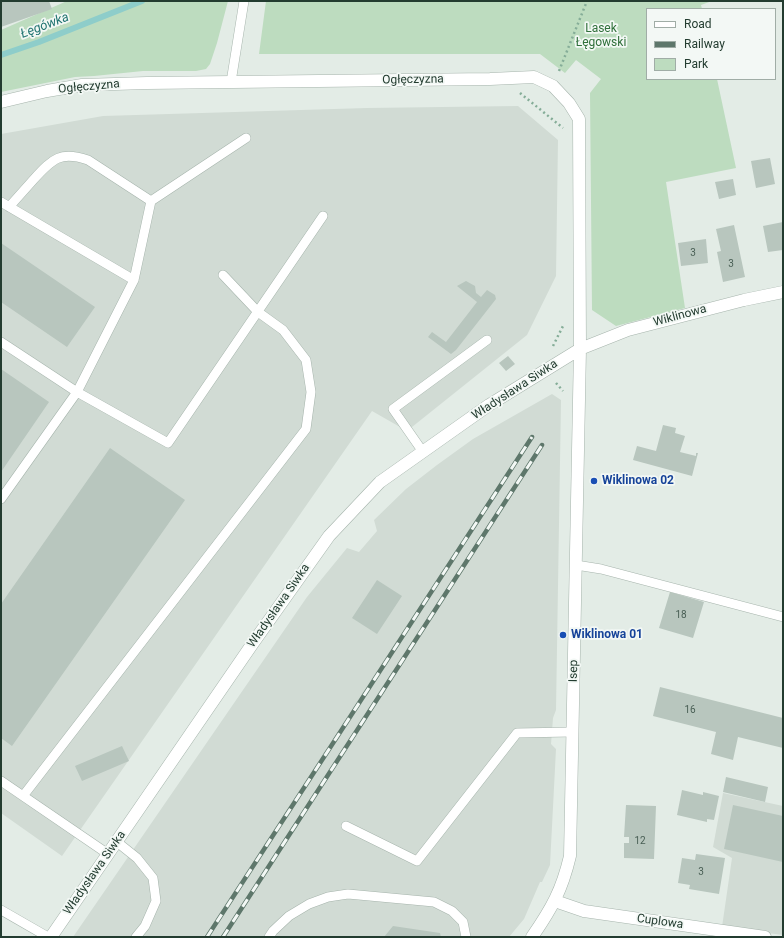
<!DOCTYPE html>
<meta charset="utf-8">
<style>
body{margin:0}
#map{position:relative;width:784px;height:938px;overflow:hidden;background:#e3ece6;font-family:Roboto,sans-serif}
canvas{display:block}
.frame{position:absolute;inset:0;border:2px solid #233c30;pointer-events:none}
.legend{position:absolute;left:646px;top:8px;width:130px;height:72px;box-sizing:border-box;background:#f3f8f5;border:1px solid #a0ada6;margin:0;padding:5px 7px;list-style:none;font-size:12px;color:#233c30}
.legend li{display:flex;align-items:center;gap:8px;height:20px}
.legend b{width:20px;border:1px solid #a0ada6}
</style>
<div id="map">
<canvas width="784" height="938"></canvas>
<div class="frame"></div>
<ul class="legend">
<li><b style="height:5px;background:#fff"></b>Road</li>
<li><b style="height:5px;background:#5e776b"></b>Railway</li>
<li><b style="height:11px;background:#bddcbf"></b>Park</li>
</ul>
</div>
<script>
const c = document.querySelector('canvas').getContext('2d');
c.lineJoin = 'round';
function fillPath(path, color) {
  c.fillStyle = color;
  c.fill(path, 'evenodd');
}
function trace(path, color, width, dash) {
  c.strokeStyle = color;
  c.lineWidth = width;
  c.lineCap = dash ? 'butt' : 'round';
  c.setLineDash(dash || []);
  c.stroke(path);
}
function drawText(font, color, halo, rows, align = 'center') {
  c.font = font + ' Roboto,sans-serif';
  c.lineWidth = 3.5;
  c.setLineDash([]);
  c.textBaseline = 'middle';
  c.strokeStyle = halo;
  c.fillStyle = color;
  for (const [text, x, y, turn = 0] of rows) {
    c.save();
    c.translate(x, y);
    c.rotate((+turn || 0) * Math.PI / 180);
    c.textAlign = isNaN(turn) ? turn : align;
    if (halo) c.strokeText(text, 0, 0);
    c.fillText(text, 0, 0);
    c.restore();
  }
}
const built = new Path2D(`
 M518,106L558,140L556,276L527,335L407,431L372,411L62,856L1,813V134L103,116L367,108Z
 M552,394L561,400L556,710L553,718L551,744L556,749L550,865L542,882H540L524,919L509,937H73L307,597L347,548L359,552L377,531L374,520L406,489L437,465L473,439Z
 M723,793L783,806V935L722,927L732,858L713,847Z`);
const green = new Path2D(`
 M67,1H228L217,43L210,64L206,69L196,71H143L94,76L75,77L1,92V30Z
 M266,1H712L701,5L702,9H647V79H717L736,168L666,182L685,308L616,326L592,310L590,93L601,79L576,60L565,73L540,54H259Z`);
const stream = new Path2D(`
 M1,55L39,42L142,1`);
const building = new Path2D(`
 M1,1H49L52,9L1,27Z
 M770,158L775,184L756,188L751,161Z
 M733,179L736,195L719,199L715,182Z
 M783,222V250L768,252L763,226Z
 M734,225L745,277L723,282L717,252L721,251L716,229Z
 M706,239L708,263L681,266L678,243Z
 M1,243L95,307L67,347L1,302Z
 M466,281L475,286L476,293L481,297L487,290L495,295L496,299L456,350L451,354L428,337L432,332L446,342L477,302L457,286Z
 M508,356L515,364L506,371L499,363Z
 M1,369L49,402L1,472Z
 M663,425L676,428L675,433L685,436L680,452L696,456V453H698L692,476L633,460L637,446L656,451Z
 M110,448L185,500L12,746L1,738V604Z
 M377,580L402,596L377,634L352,618Z
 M670,592L704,602L693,638L659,628Z
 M660,687L783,718V748L738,737L733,760L711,754L716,732L653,716Z
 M122,746L129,761L82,781L75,766Z
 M726,777L768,787L765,802L723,792Z
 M682,790L703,795V792L719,796L714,820L707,819V822L677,815Z
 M626,805L656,806L654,859L624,858V843H629V837H624Z
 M733,805L783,816V862L724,849Z
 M696,854L725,858L719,894L689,889L690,885L678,883L682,858L695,860Z
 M393,926L440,933L441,937H384Z`);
const path = new Path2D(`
 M559,71L587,1
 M520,93L563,128
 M553,346L563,326
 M556,383L563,391`);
const lane = new Path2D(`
 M231,82L244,1
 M1,202L134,280L77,392L168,443L323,216
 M9,207C18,197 26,188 34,179C53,158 61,151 88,160L151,201
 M134,280L151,201L246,138
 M1,342L77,392L1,499
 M423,452L393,409L487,340
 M576,565L601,569L783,617
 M1,781L108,854
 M23,796L306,429L311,392L306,360L283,330L258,312L223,275
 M346,826L417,861L517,733L572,732
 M117,842L137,858L153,878L156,901L145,926L136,937
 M1,910L48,937
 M269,937L273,931L289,916L309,904L328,897L348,894L434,902L452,911L463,922L466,937`);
const street = new Path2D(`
 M1,102L47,91L82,85L147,83L490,79L534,77L553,86L569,103L579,119L580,349L570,856C562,890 552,908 532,937
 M555,901L584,911L765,937
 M51,937L253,643L329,536L380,482L489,405L580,349L628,330L744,300L783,292`);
const rail = new Path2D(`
 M207,937L532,437
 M223,937L542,445`);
const markers = [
 [594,481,4,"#1a4fb4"],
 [563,635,4,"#1a4fb4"]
];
const numberNames = [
 ["3",693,253],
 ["3",731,264],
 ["18",681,615],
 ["16",690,710],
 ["12",640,841],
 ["3",701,872]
];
const parkNames = [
 ["Lasek",601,29],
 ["Łęgowski",601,43]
];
const streetNames = [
 ["Ogłęczyzna",413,80,-1],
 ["Ogłęczyzna",89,87,-5],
 ["Wiklinowa",680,316,-15],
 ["Władysława Siwka",515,390,-33],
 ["Władysława Siwka",279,606,-55],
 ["Isep",574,671,-89],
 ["Władysława Siwka",95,873,-55],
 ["Cuplowa",660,922,8]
];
const transitNames = [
 ["Wiklinowa 02",602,481],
 ["Wiklinowa 01",571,635]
];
const waterNames = [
 ["Łęgówka",45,26,-21]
];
fillPath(built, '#d1dbd4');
fillPath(green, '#bddcbf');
trace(stream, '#8ecdca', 6);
fillPath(building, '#b8c6be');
trace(lane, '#a6b4ac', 10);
trace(street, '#a6b4ac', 13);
trace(path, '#85ad98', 2.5, [2, 3]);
trace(lane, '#fff', 9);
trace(street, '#fff', 12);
trace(rail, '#5e776b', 4.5);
trace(rail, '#f3f8f5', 3, [9]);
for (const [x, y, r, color] of markers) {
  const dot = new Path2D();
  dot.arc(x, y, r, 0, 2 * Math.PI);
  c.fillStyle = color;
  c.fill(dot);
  trace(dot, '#f3f8f5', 1.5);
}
drawText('10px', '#485e54', null, numberNames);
drawText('12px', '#30703b', '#f3f8f5', parkNames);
drawText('12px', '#233c30', '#f3f8f5', streetNames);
drawText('bold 12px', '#164399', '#f3f8f5', transitNames, 'left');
drawText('italic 13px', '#217471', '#f3f8f5', waterNames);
</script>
